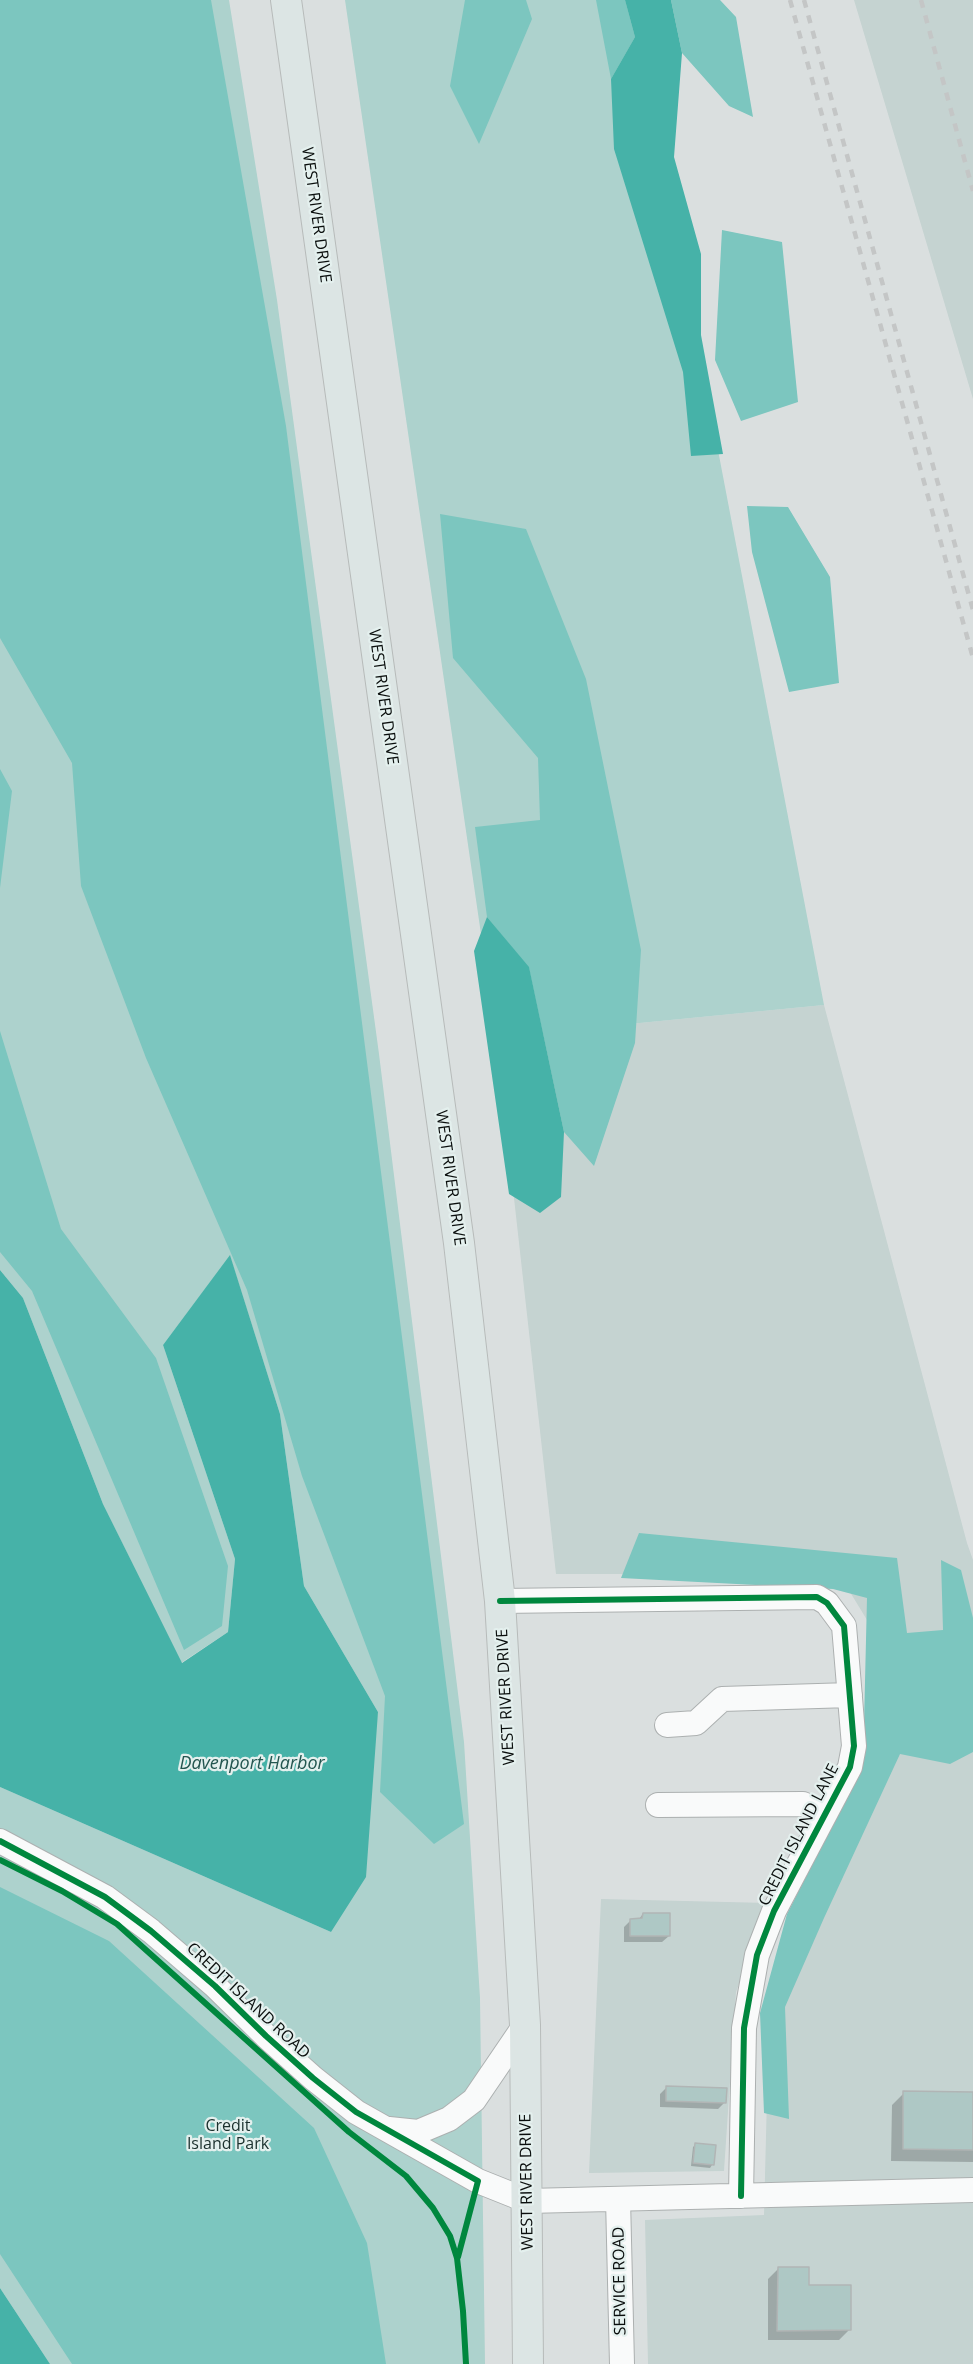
<!DOCTYPE html>
<style>
body{margin:0}
canvas{display:block;background:#dadfdf}
</style>
<canvas width="973" height="2364"></canvas>
<script>
const c = document.querySelector('canvas').getContext('2d');
c.lineJoin = 'round';
function fillPath(path, color) {
  c.fillStyle = color;
  c.fill(path, 'evenodd');
}
function trace(path, color, width, dash) {
  c.strokeStyle = color;
  c.lineWidth = width;
  c.lineCap = dash ? 'butt' : 'round';
  c.setLineDash(dash || []);
  c.stroke(path);
}
function drawText(font, color, halo, rows, align = 'center') {
  c.font = font + ' "Open Sans",sans-serif';
  c.lineWidth = 4.5;
  c.setLineDash([]);
  c.textBaseline = 'middle';
  c.strokeStyle = halo;
  c.fillStyle = color;
  for (const [text, x, y, turn = 0] of rows) {
    c.save();
    c.translate(x, y);
    c.rotate((+turn || 0) * Math.PI / 180);
    c.textAlign = isNaN(turn) ? turn : align;
    if (halo) c.strokeText(text, 0, 0);
    c.fillText(text, 0, 0);
    c.restore();
  }
}
const built = new Path2D(`
 M854,0H973V399Z
 M824,1005L967,1543L973,1560V2364H648L645,2220L764,2215L769,2018L867,1778L878,1638L839,1574H556L496,1037Z
 M601,1899L769,1903L736,1992L724,2171L589,2173Z`);
const green = new Path2D(`
 M0,0H229L277,300L379,1054L464,1742L480,1998L485,2364H50L0,2288V1787L331,1932L378,1712L304,1586L280,1414L230,1256L163,1345L235,1559L228,1632L181,1663L103,1504L23,1298L0,1270Z
 M345,0H632L824,1005L496,1037Z`);
const forest = new Path2D(`
 M0,0H211L286,426L464,1824L434,1844L380,1792L385,1696L302,1476L247,1290L146,1058L81,886L72,763L0,638Z
 M465,0H526L532,19L479,144L450,86Z
 M596,0H625L635,37L611,79Z
 M671,0H720L736,17L753,117L729,106L682,53Z
 M722,230L782,242L798,402L741,421L715,360Z
 M747,506L788,507L830,577L839,683L789,692L752,552Z
 M440,514L526,529L586,679L641,950L635,1043L594,1166L564,1132L529,968L487,917L475,827L540,820L538,758L453,658Z
 M0,769L12,791L0,888Z
 M0,1031L61,1229L156,1358L228,1566L222,1626L184,1650L32,1291L0,1252Z
 M639,1533L897,1558L907,1633L943,1630L941,1560L961,1570L973,1618V1752L950,1764L900,1754L824,1918L785,2007L789,2119L764,2113L760,2013L787,1914L863,1765L867,1598L833,1589L621,1578Z
 M0,1887L109,1941L314,2128L367,2243L386,2364H72L0,2254Z`);
const water = new Path2D(`
 M625,0H671L682,53L674,157L701,254V335L723,454L691,456L683,372L614,149L611,79L635,37Z
 M487,917L529,967L564,1132L561,1197L540,1213L509,1194L474,951Z
 M230,1255L280,1414L304,1586L378,1712L366,1877L331,1932L0,1787V1270L23,1298L103,1504L182,1663L228,1632L235,1559L163,1345Z
 M0,2288L50,2364H0Z`);
const shadow = new Path2D(`
 M643,1914L669,1936L662,1942H624V1927L631,1920H638Z
 M667,2087L725,2102L718,2109L660,2107V2094Z
 M904,2093L973,2094V2162L891,2161L892,2105Z
 M696,2144L712,2165L710,2168L691,2166L693,2147Z
 M778,2269L808,2287L849,2330L839,2340H768V2279Z`);
const building = new Path2D(`
 M643,1913H670V1936H630V1919L642,1918Z
 M666,2086L727,2088L726,2103L666,2101Z
 M903,2091L973,2092V2150L903,2149Z
 M695,2143L716,2145L714,2165L693,2163Z
 M778,2267H809V2285H851V2330L777,2331Z`);
const minor = new Path2D(`
 M500,1601L817,1597L827,1603L844,1626L854,1746L850,1767L774,1911L757,1955L744,2028L741,2196
 M667,1725L696,1723L722,1699L850,1695
 M658,1805L803,1804L825,1814
 M0,1841L105,1897L151,1931L215,1986L266,2036L313,2078L356,2112L478,2181L528,2201L973,2190
 M389,2129L418,2132L449,2119L474,2100L525,2025
 M618,2199L622,2364`);
const major = new Path2D(`
 M286,0L459,1243L500,1601L525,2025L528,2364`);
const rail = new Path2D(`
 M790,0L973,658
 M804,0L973,610
 M921,0L973,191`);
const cycleway = new Path2D(`
 M500,1601L817,1597L827,1603L844,1626L854,1746L850,1767L774,1911L757,1955L744,2028L741,2196
 M0,1841L105,1897L151,1931L215,1986L266,2036L313,2078L356,2112L478,2181L458,2257
 M0,1860L62,1891L117,1924L349,2132L406,2176L433,2208L450,2236L457,2258L463,2311L466,2364`);
const streetNames = [
 ["WEST RIVER DRIVE",316,215,82],
 ["WEST RIVER DRIVE",383,697,82],
 ["WEST RIVER DRIVE",450,1178,82],
 ["WEST RIVER DRIVE",506,1697,-93],
 ["CREDIT ISLAND LANE",799,1835,-63],
 ["CREDIT ISLAND ROAD",248,2001,43],
 ["WEST RIVER DRIVE",527,2182,-91],
 ["SERVICE ROAD",620,2281,-91]
];
const parkNames = [
 ["Credit",228,2126],
 ["Island Park",228,2144]
];
const waterNames = [
 ["Davenport Harbor",252,1764]
];
fillPath(built, '#c5d3d1');
fillPath(green, '#add2cd');
fillPath(forest, '#7cc6bf');
fillPath(water, '#46b2a8');
fillPath(shadow, '#0003');
fillPath(building, '#aec8c5');
trace(building, '#b1b5b5', 1.5);
trace(minor, '#acb0b0', 26);
trace(major, '#b7bbba', 32);
trace(minor, '#f9fafa', 24);
trace(major, '#dce5e4', 30);
trace(rail, '#c4c6c6', 4.5, [8, 8]);
trace(cycleway, '#00873e', 6);
drawText('16px', '#0a0e0d', '#e4f0ee', streetNames);
drawText('16px', '#1a302d', '#e4f0ee', parkNames);
drawText('italic 18px', '#235650', '#e4f0ee', waterNames);
</script>
